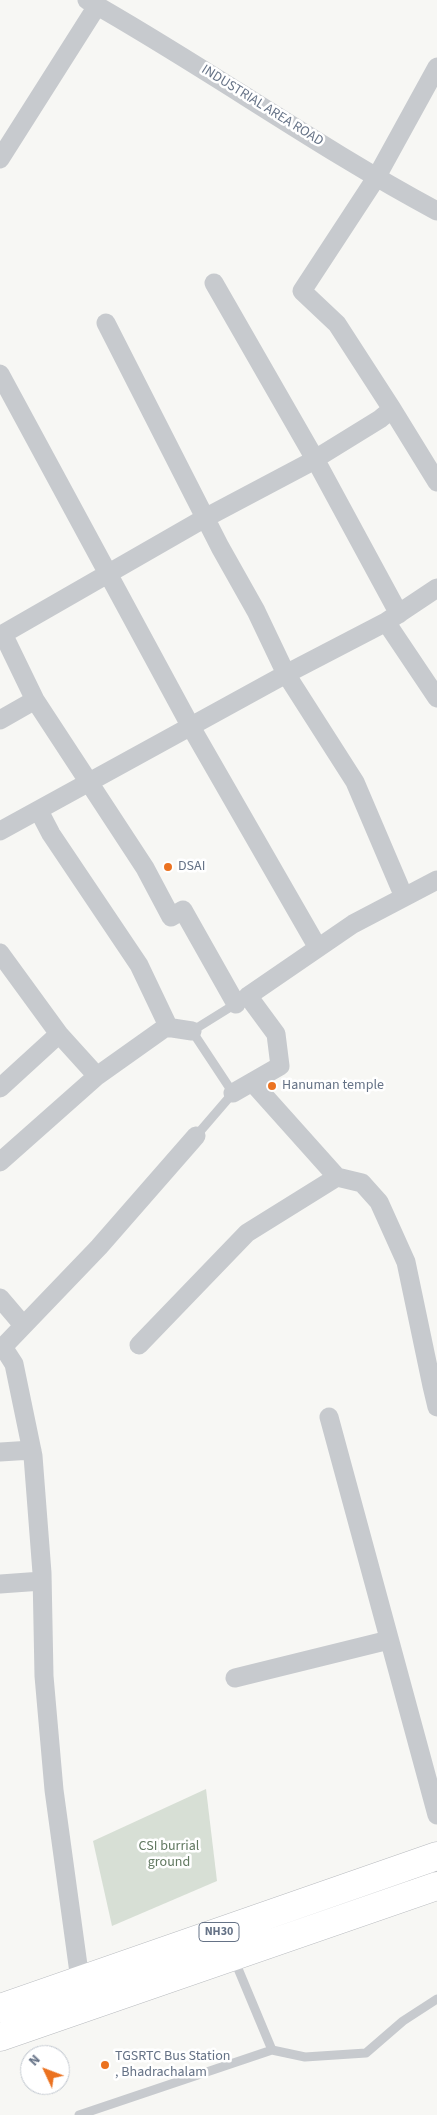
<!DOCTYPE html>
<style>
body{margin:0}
#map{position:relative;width:437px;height:2115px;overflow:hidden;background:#f7f7f4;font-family:"Source Sans 3",sans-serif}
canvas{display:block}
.north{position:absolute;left:20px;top:2045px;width:50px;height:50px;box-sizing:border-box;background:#fff;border:1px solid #c1c7cf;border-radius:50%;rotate:313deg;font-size:14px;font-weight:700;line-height:20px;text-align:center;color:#657286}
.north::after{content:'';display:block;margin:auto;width:18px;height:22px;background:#eb7220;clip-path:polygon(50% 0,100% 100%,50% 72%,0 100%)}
</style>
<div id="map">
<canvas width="437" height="2115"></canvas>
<div class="north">N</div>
</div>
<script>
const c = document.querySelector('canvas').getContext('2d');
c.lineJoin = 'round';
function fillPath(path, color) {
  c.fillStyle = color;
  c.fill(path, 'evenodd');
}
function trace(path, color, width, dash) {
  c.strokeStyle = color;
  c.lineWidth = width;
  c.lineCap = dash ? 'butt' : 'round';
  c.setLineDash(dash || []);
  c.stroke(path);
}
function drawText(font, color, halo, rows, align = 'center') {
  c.font = font + ' "Source Sans 3",sans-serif';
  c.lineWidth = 5;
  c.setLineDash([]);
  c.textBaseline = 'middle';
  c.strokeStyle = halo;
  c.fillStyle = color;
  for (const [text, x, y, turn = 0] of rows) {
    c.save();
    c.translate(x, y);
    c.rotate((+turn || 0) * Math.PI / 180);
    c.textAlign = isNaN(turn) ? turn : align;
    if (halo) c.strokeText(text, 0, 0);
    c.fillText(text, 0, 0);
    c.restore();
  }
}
const green = new Path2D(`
 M206,1789L217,1881L112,1926L93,1841Z`);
const service = new Path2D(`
 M196,1136L233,1093L192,1031L237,1003
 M272,2050L305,2057L366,2053L403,2021L437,1999
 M79,2115L272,2050L234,1959`);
const minor = new Path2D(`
 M87,0C206,67 317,147 437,211
 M0,159L97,6
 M214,283L315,459L399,614
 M0,374L191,727L318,948
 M392,409L437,482
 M386,622L437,698
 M0,720L35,700
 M39,811L51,834L139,965L169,1028
 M0,831L286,674L256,611L220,547L106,323
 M404,897L355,782L286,674L386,622L437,588
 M0,953L59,1034L97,1076L166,1027L192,1031
 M236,1004L183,910L171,917L145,868L35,700L3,634L205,518L307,464L380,419L392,409L337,324L302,291L376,178L437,67
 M0,1088L59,1034
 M233,1093L280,1066L276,1034L248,996L353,924L437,880
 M0,1162L97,1076
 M337,1177L362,1183L379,1202L406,1262L432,1386
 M0,1298L23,1325
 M139,1345L247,1233L337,1177L252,1082
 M0,1347H3L99,1247L196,1136
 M3,1347L14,1364L33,1456L42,1573L44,1676L54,1790L80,1980
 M437,1385L432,1386L437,1407
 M329,1417L437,1815
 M0,1452L32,1450
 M0,1584L42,1581
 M235,1678L389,1640`);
const trunk = new Path2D(`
 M0,2008L437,1856
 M0,2037L437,1886`);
const markers = [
 [168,867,5,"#eb7220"],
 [272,1086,5,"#eb7220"],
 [105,2065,5,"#eb7220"]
];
const shields = [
 [219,1932,40]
];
const shieldNames = [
 ["NH30",219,1932]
];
const streetNames = [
 ["INDUSTRIAL AREA ROAD",262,106,32]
];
const poiNames = [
 ["DSAI",178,867],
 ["Hanuman temple",282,1086],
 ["TGSRTC Bus Station",115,2057],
 [", Bhadrachalam",115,2073]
];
const parkNames = [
 ["CSI burrial",169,1847],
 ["ground",169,1863]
];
fillPath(green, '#d7dfd5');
trace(trunk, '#b7babe', 29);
trace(service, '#c7cace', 9);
trace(minor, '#c7cace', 19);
trace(trunk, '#fff', 28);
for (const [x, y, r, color] of markers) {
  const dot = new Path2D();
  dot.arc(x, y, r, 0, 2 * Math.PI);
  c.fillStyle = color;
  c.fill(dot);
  trace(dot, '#fff', 2);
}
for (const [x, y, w] of shields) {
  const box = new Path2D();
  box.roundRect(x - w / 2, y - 9.5, w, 19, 4);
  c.fillStyle = '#fff';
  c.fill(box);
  trace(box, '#657286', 1);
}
drawText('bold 12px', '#657286', null, shieldNames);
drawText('14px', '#657286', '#fff', streetNames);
drawText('14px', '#657286', '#fff', poiNames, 'left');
drawText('14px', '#617860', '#fff', parkNames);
</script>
